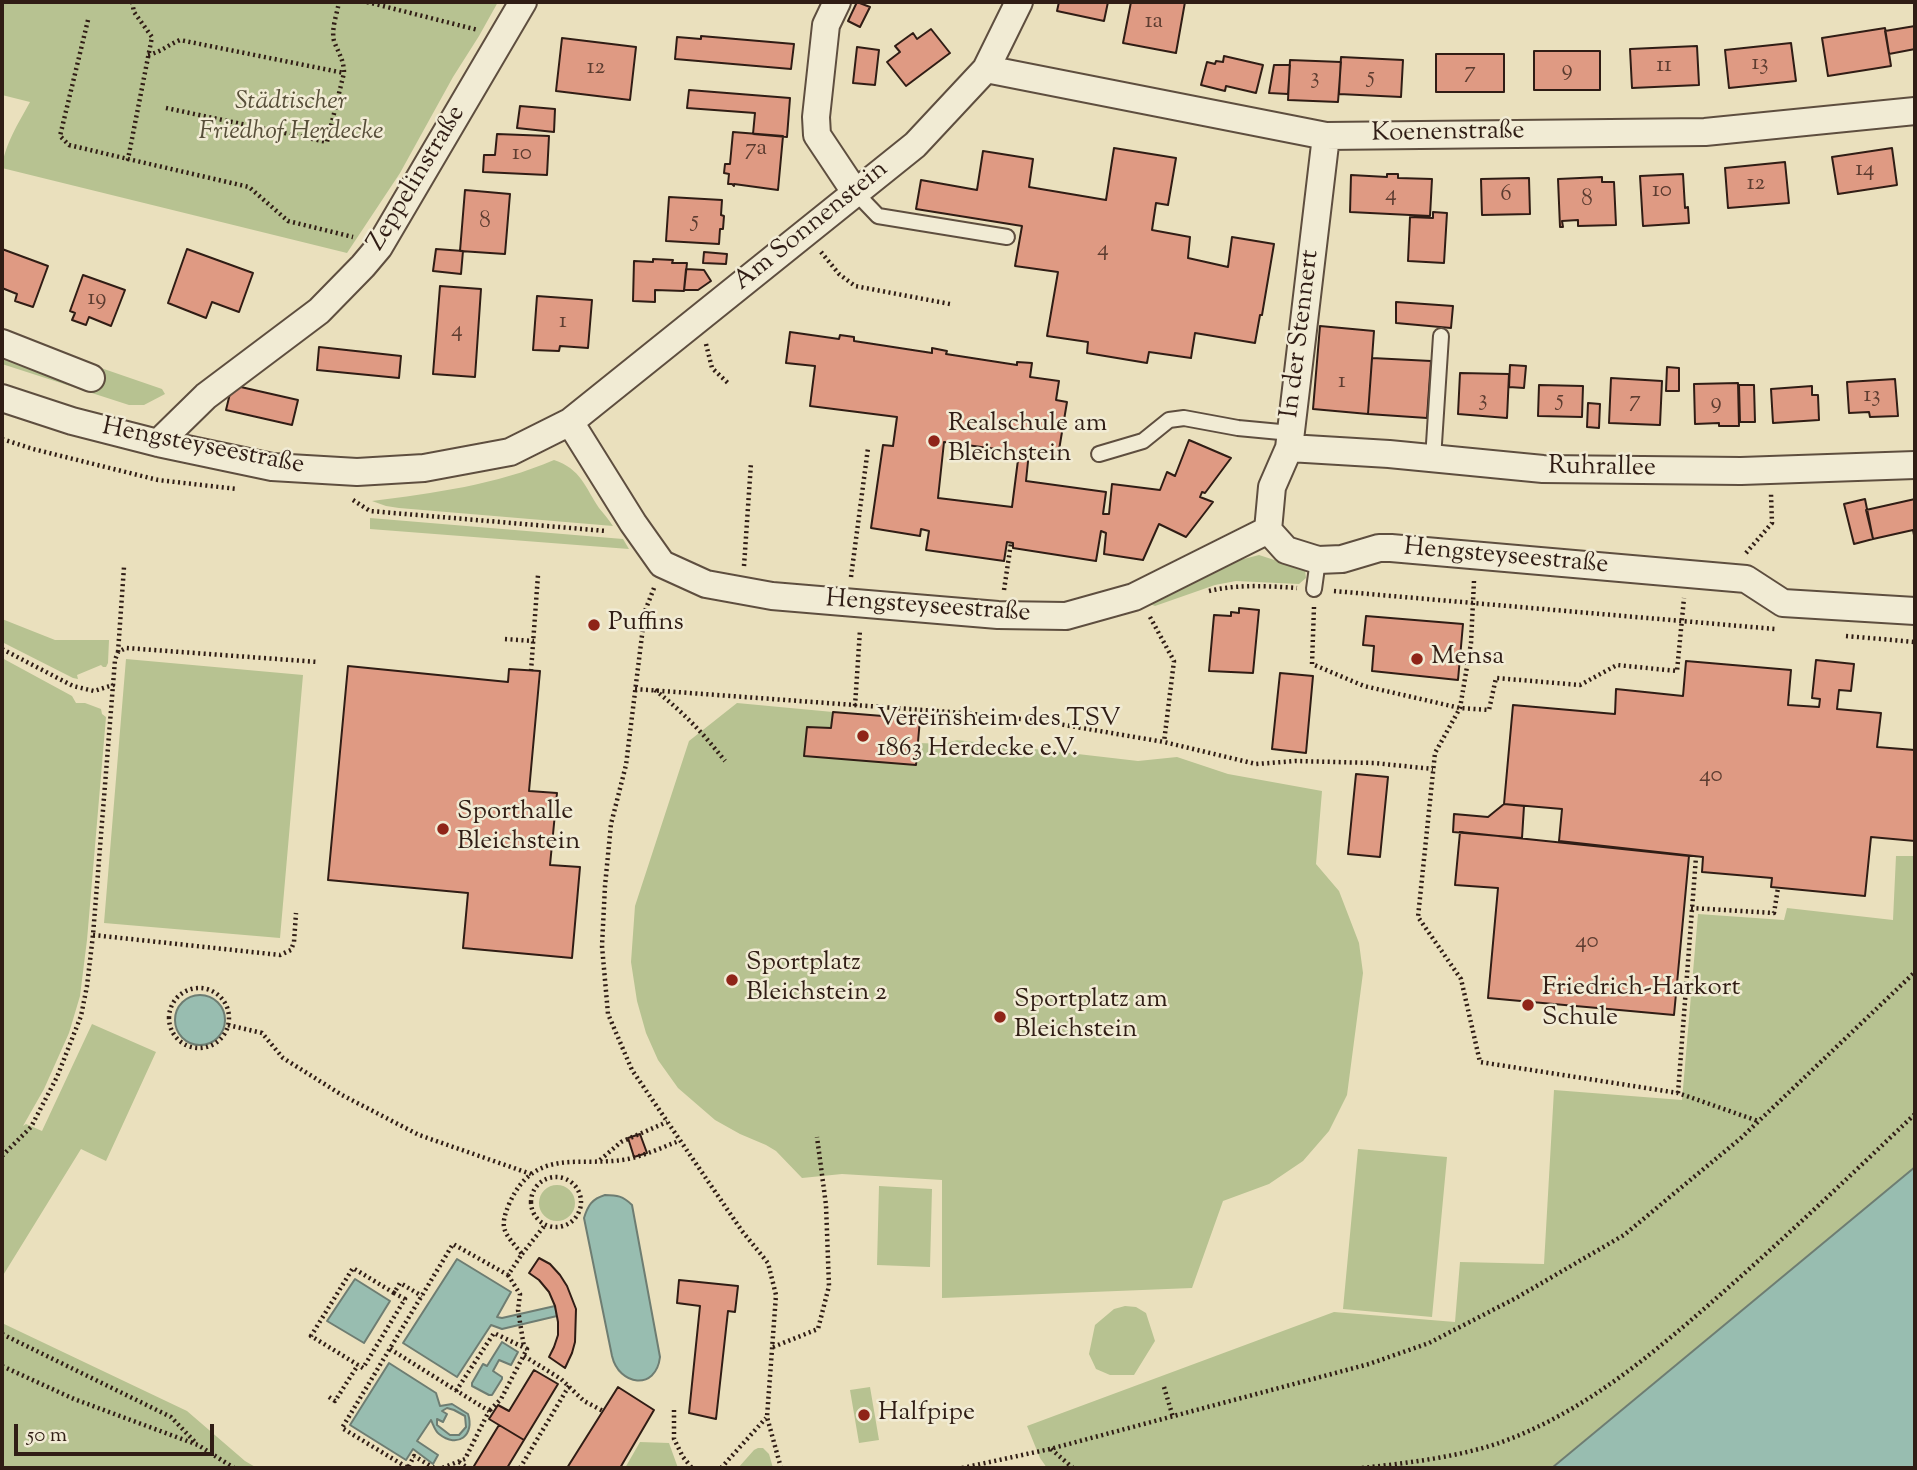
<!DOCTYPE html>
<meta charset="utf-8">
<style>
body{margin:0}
#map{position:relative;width:1917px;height:1470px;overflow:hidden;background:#eae0bd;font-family:"Sorts Mill Goudy",serif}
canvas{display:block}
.frame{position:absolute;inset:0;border:4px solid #301d15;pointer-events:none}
.scale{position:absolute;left:14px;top:1424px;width:200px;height:32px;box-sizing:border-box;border:4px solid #301d15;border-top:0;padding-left:9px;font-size:21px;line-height:24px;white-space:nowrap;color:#301d15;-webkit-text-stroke:5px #f1ebd4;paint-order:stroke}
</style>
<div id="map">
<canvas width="1917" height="1470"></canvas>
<div class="frame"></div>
<div class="scale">50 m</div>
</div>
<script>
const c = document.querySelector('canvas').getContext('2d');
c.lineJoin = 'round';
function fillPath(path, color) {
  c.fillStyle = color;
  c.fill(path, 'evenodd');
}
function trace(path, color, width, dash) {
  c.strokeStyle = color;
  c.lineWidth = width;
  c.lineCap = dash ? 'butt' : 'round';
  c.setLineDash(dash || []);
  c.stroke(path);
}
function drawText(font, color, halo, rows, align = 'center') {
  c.font = font + ' "Sorts Mill Goudy",serif';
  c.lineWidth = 5;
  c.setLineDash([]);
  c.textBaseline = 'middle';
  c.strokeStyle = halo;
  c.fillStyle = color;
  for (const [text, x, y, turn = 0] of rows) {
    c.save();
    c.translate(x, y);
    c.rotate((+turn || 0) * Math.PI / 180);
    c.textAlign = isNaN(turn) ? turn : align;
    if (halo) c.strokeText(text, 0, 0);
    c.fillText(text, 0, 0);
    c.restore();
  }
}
const green = new Path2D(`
 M2,2H498L479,36L453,77L400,173L347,253L2,168C4,146 19,122 30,102L2,95Z
 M2,354L90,386L101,368L162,389L165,394L144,405H129L2,364Z
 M554,460C581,469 585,487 599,508C604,514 609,520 613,526L399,508L386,506L372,501C434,493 496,485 554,460Z
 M370,518L623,539L629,549L370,529Z
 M1259,555L1305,570L1306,578L1299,584L1236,581L1215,585L1155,606L1150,604V602L1236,561Z
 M2,619L55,640H109L108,663L106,667H103L101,665L77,675L78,679L73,678L2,642Z
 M2,658L72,696L76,703H85L101,709L102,714L106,717L87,940L80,996L69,1033L44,1089L23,1126L26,1124L42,1131L92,1024L156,1052L106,1161L81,1149L2,1277Z
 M126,659L303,675L280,938L104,923Z
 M737,703L833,712L831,728L807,727L804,755L916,765L919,743L944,744L957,740L1138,761L1177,757L1228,774L1322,791L1316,864L1339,891L1359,943L1363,973L1347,1095L1329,1131L1303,1161L1269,1184L1223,1201L1192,1288L942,1298V1180L842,1174L802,1178L776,1151L766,1145L740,1134L715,1120L678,1088L658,1060L646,1033L637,1001L631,962L635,906L689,741Z
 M1896,856H1915V1167L1552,1467L1047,1468L1040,1458L1027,1426L1334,1312L1455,1322L1460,1262L1544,1264L1554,1090L1682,1100L1698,914L1784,920L1787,908L1893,920Z
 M1358,1149L1447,1157L1432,1317L1343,1309Z
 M539 1203a18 18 0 1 1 36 0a18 18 0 1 1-36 0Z
 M879,1186L932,1189L930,1267L877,1265Z
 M1125,1306L1136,1307L1146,1313L1155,1341L1134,1375H1110L1096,1369L1089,1354L1095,1325L1114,1309Z
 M2,1323L187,1411L245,1461L257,1468H2Z
 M870,1387L879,1440L859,1443L850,1390Z
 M640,1442L669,1443L678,1468H625Z
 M758,1448H763L769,1454L773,1468H738L754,1450Z`);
const water = new Path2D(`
 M175 1020a25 25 0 1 1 50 0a25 25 0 1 1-50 0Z
 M1915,1167V1468H1541L1553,1467Z
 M605,1195C617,1195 623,1196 632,1205L660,1357C656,1391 619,1386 612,1356L584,1218C588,1205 592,1199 605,1195Z
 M457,1259L511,1292L497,1317L502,1318L555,1306L557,1316L502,1329L491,1325L457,1377L403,1343Z
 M355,1279L390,1301L364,1343L327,1321Z
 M502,1342L518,1352L511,1365L499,1360L493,1371L502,1377V1379L492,1395H489L472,1386V1383L483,1364L487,1366Z
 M389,1363L436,1393L440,1406L452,1404L468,1414C475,1435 458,1449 439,1434C435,1431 433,1424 431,1420L417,1441L438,1455L433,1464L413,1449L406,1460L350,1425ZM447,1408L454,1410L465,1416L466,1427L459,1435H450L437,1425V1419L443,1422L447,1414L442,1411Z`);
const building = new Path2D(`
 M857,2L870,7L860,27L848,21Z
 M1059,2H1108L1104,21L1057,11Z
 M1131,2H1185L1176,53L1123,43Z
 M1915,26V49L1889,54L1885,31Z
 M1885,28L1891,66L1828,76L1822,38Z
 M931,29L950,53L906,86L887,62L900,52L895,46L913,33L917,39Z
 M701,36L794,44L791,69L675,59L677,37L701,39Z
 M562,38L636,47L630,100L556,91Z
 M1791,43L1796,81L1729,88L1725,50Z
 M1697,46L1699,85L1632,88L1630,49Z
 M857,47L879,50L875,85L853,83Z
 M1534,51H1600V90H1534Z
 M1436,54H1504V92H1436Z
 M1224,56L1263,65L1256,93L1226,86L1225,91L1201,85L1207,62L1215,64L1216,61L1223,62Z
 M1341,57L1403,60L1401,97L1339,94Z
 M1290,60L1341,62L1338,102L1288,100Z
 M1274,65H1290L1288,94L1269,93Z
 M689,90L790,98L787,137L753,134L755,113L687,108Z
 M520,106L555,109L554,132L517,128Z
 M733,132L783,136L778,190L734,184V186L732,184H728L729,174L724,173L725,164H730Z
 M497,134L549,136L547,175L483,172L484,155H495Z
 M1114,148L1176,158L1168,205L1156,203L1152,230L1190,237L1188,258L1228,267L1232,237L1274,244L1262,315H1260L1255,343L1195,333L1191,358L1149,352L1147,363L1087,353L1088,342L1047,336L1058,272L1015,266L1022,226L916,209L921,180L977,190L983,151L1033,159L1029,187L1106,200Z
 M1892,148L1897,185L1838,194L1832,157Z
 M1785,162L1789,203L1728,208L1725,168Z
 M1387,174H1398V178L1432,179L1430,216L1350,212L1351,175L1387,177Z
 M1683,174L1685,208L1688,207L1689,223L1643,226L1640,176Z
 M1602,177V182H1614L1616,225L1578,226V220L1562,221L1563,227H1560L1558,179Z
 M1529,178L1530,214L1482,215L1481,179Z
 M465,190L510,194L505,254L460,251Z
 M669,197L722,200L721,215L724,216L723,229H720L719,244L666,241Z
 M1433,212L1447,213L1444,263L1408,261L1410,217L1433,218Z
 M2,249L48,266L33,307L15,301L17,294L2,288Z
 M187,249L253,273L239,312L212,302L206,318L168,303Z
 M436,249L463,251L461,274L433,271Z
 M704,252L727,254L726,264L703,263Z
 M653,259L673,260L672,263H687L684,291L655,290V302L633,301L634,261L653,262Z
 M686,269L704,270L711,281L698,290H684Z
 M83,275L125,290L111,326L89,317L86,325L72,320L75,313L70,311Z
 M440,286L481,289L475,377L433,374Z
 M537,296L592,300L588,348L560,346L559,351L533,350Z
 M1396,302L1453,306L1451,328L1396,323Z
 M1320,326L1374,331L1368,414L1313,409Z
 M790,332L839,339L840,335L854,337V341L932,353V348L947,351L946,354L1017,365V362L1032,363L1030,377L1059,381L1056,400L1067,402L1058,456L1029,452L1026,481L1106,492L1103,514H1109L1112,484L1160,490L1167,472L1175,476L1189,440L1231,458L1205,493L1202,492L1200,497L1213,502L1186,537L1159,524L1143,560L1104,554L1106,533L1101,531L1096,561L1013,548V543L1007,542L1004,561L926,550L929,531L921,529L920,536L871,528L883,445L893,446L897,417L810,406L815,366L786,363ZM944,442L1019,452L1012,507L938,498Z
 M319,347L401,356L399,378L317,370Z
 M1372,358L1431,361L1427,418L1368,414Z
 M1510,365L1526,366L1524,388L1509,387Z
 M1667,367L1679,368V391H1666Z
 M1460,373L1509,374L1507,418L1458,414Z
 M1611,378L1662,381L1660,425L1609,423Z
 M1895,379L1898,416L1870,417L1869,412L1849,413L1847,382Z
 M1738,383L1739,426H1719V423L1695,424L1694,384Z
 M232,385L298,400L292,425L226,410Z
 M1539,385L1583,386L1582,417L1538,416Z
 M1739,385H1754L1755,422H1740Z
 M1812,386V395H1818L1819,420L1773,423L1771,389Z
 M1588,403L1600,404L1599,428L1587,427Z
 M1865,499L1873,539L1854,544L1844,504Z
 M1915,499V540L1913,530L1873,539L1866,510Z
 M1239,608L1259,610L1253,673L1209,671L1214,615L1231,616V612L1239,613Z
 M1366,616L1463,624L1458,680L1372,671L1374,646L1363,645Z
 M1816,660L1854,664L1851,691L1839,690L1837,709L1881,713L1877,747L1915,750V841L1871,837L1865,896L1771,887L1772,878L1702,872L1703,857L1559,841L1562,809L1504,804L1513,705L1615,714L1616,689L1683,696L1686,661L1791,670L1788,705L1819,707L1820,699L1812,698Z
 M348,666L508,682L509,669L540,671L529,791L557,793L550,865L580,867L572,958L463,948L468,893L328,880Z
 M1280,673L1313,676L1306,753L1272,749Z
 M833,712L920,719L916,765L804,756L807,727L831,728Z
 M1356,774L1388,777L1380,857L1348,854Z
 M1504,804L1524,806L1522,838L1453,832L1454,814L1488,817Z
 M1460,832L1689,856L1674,1015L1488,998L1498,888L1455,885Z
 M640,1134L647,1153L634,1157L628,1138Z
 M539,1258L550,1264L560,1275L567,1286L576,1309L575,1342L572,1353L565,1368L549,1357L554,1347L558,1335V1322L555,1306L549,1292L539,1280L529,1273Z
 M679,1280L738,1286L735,1312L728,1311L716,1419L689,1413L700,1306L677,1303Z
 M534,1370L558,1384L524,1440L489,1419L498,1405L509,1411Z
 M618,1387L654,1410L620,1468H567Z
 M499,1425L524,1440L507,1468H478L474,1466Z`);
const path = new Path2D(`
 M132,2L134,12L152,37L128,159L249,187L288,221L353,237
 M367,2L478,30
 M88,20L60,136L69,145L128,159
 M148,55C161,52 168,45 180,40L344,73
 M166,108L327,142L344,73C344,60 338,52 334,41C331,29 337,14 339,2
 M821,252L839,274L855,286L950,304
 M706,344L712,368L730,385
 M2,439L33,449L158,480L237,489
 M353,500L370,511L606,531
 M1746,553L1772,523L1771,494
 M744,566L751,463
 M851,577L868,448
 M1474,581L1471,643L1460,708L1435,753L1418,917L1461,979L1480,1062L1678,1093L1758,1121
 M654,588L645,611L626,765L611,824L605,886L602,946L608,1014L632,1070L742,1231L768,1263L776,1295L767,1417L781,1468
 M1004,590L1011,543
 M1209,591C1238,584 1268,586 1297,588
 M1334,591L1775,629
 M1314,607L1312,664L1364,686L1460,708L1489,710L1496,678L1580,685L1617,665L1677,671L1684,598
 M1150,617L1174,661L1164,742
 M1846,636L1915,642
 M505,639L534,641
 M2,649L73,686L94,691L113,685L115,660L118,652L126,648L318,662
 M118,652L124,567
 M531,671L538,575
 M635,689L964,713L1041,721L1164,742L1256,764L1296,761L1374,763L1433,769
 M655,690C684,713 702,732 725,761
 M855,706L860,630
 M1691,908L1774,913L1778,888
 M93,935L280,955L291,950L294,942L296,913
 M169 1018a30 30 0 1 1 60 0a30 30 0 1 1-60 0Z
 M228,1025L262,1033L283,1058L342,1095L419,1135L531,1174
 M1678,1093L1696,857
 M2,1156L31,1127L57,1077L81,1016L87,986L93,935L113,685
 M600,1160L621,1142L667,1122
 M531 1202a25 25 0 1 1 50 0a25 25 0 1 1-50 0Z
 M522,1254L545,1225
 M508,1275L520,1294L518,1310L524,1347
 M394,1293L353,1268L311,1336L363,1368L405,1299L394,1293L400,1283L422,1296
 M2,1334L171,1417L195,1442
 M773,1347L818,1329L829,1286L826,1205L817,1137
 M390,1349L489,1411L465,1459L442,1468
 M524,1356L561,1379L584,1401L603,1411
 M2,1366L74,1399L198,1445L234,1468
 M1164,1387L1173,1417
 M456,1391L494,1333L527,1349L501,1399L489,1411
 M329,1397L335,1401L358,1365
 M674,1410V1439L683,1457L692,1468
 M1051,1449L1073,1468
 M459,1462L468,1468
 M434,1468L414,1456L408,1468L342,1428L453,1244L508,1275L522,1254C504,1232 498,1229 510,1202C536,1146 581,1168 628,1159C646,1155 663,1147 679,1141
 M520,1468L569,1386
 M721,1468L766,1418
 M962,1468L1050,1449L1369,1364L1429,1343L1516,1298L1624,1235L1741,1138L1915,972
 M1362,1468C1407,1463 1459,1457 1502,1442C1586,1411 1654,1353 1721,1294C1787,1236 1851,1175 1915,1114`);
const service = new Path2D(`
 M855,192L878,216L1007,237
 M1099,454L1143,441L1169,420L1184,418L1238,428L1291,433
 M1433,459L1441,336
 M1314,589L1318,560`);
const minor = new Path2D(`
 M837,2L826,25L816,117L817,135L855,192
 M986,69L1326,136L1705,132L1915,111
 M2,343L91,378
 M2,398L72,421L158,443L272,467L357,472L424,468L510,452L570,422L915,145L986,69L1019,2
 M570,422L633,523L662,564L706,584L772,596L998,615L1066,616L1134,597L1268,530
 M158,443L206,396L319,311L363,266L379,247L523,2
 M1289,448L1389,454L1543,469L1741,471L1915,465
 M1268,530L1286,550L1318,560L1342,559L1379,548H1391L1746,579L1783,603L1915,611
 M1268,530L1272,487L1289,448L1326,136`);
const markers = [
 [934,441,7,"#8f2418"],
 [594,625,7,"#8f2418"],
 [1417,659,7,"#8f2418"],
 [863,736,7,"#8f2418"],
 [443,829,7,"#8f2418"],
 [732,980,7,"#8f2418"],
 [1528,1005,7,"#8f2418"],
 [1000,1017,7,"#8f2418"],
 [864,1415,7,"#8f2418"]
];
const numberNames = [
 ["1a",1154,23],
 ["13",1760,65],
 ["11",1664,67],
 ["12",596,69],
 ["9",1567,71],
 ["7",1470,73],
 ["5",1371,78],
 ["3",1315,79],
 ["7a",756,150],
 ["10",522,155],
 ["14",1865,171],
 ["12",1756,185],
 ["10",1662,192],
 ["4",1391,196],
 ["6",1506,196],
 ["8",1587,201],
 ["5",695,222],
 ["8",485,223],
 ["4",1103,251],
 ["19",97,300],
 ["1",563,323],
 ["4",457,332],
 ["1",1342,383],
 ["13",1872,397],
 ["3",1483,401],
 ["5",1560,401],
 ["7",1635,402],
 ["9",1716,404],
 ["40",1711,777],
 ["40",1587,943]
];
const parkNames = [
 ["Städtischer",291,104],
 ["Friedhof Herdecke",291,134]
];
const streetNames = [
 ["Koenenstraße",1448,134,-1],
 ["Zeppelinstraße",418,179,-59],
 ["Am Sonnenstein",812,227,-39],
 ["In der Stennert",1302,334,-83],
 ["Hengsteyseestraße",203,448,11],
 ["Ruhrallee",1602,469,1],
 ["Hengsteyseestraße",1506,558,5],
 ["Hengsteyseestraße",928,608,4]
];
const poiNames = [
 ["Realschule am",948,426],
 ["Bleichstein",948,456],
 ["Puffins",608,625],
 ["Mensa",1431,659],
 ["Vereinsheim des TSV",877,721],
 ["1863 Herdecke e.V.",877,751],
 ["Sporthalle",457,814],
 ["Bleichstein",457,844],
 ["Sportplatz",746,965],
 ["Bleichstein 2",746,995],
 ["Friedrich-Harkort",1542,990],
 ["Schule",1542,1020],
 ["Sportplatz am",1014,1002],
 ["Bleichstein",1014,1032],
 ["Halfpipe",878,1415]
];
fillPath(green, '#b7c291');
fillPath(water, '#98bdb0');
trace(water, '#6e7d72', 2);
fillPath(building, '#df9a83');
trace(building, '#301d15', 2);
trace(service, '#5e4e3f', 18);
trace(minor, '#5e4e3f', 30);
trace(path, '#301d15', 4.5, [2, 3.5]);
trace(service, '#f1ebd4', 14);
trace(minor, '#f1ebd4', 26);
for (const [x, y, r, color] of markers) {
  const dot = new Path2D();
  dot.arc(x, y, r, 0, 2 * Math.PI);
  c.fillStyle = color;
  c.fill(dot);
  trace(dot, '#f1ebd4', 2.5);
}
drawText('23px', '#5c3c30', null, numberNames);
drawText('italic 26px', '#584f3a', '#f1ebd4', parkNames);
drawText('26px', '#301d15', '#f1ebd4', streetNames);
drawText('26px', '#301d15', '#f1ebd4', poiNames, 'left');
</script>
